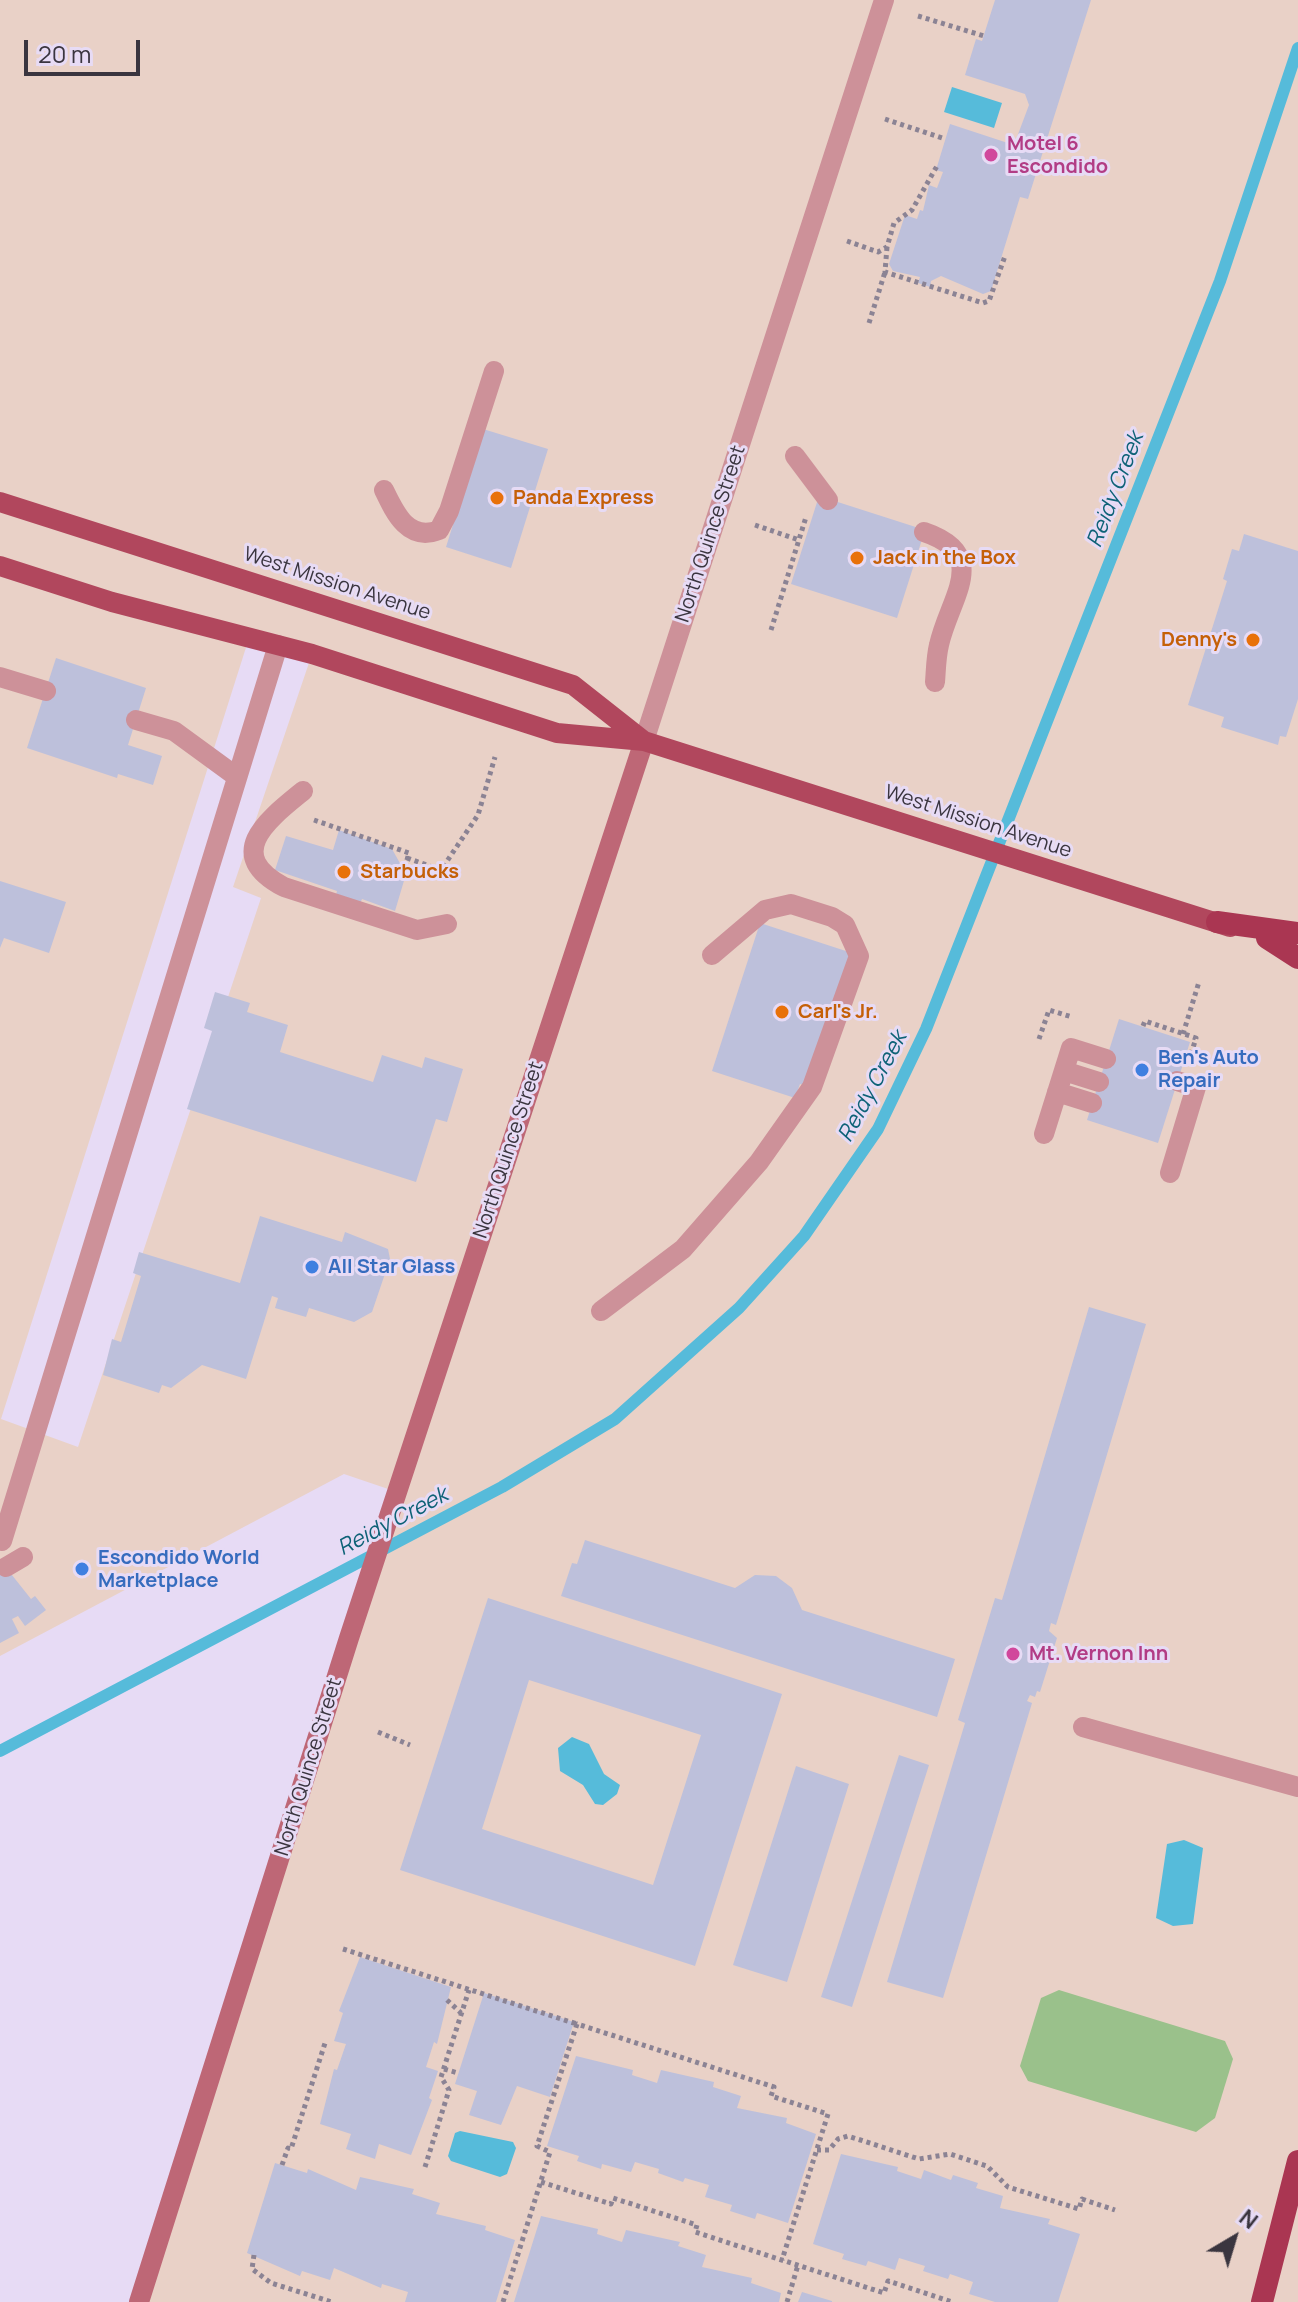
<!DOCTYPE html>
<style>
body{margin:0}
#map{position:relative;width:1298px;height:2302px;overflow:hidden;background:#e7dbf5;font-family:Manrope,sans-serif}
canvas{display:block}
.north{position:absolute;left:1194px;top:2198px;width:80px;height:80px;-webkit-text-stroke:6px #e7dbf5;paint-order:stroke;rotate:38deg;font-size:22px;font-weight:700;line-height:32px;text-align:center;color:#3a353f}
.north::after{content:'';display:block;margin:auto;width:28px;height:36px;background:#3a353f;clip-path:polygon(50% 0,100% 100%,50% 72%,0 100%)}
.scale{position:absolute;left:24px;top:40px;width:116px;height:36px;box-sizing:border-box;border:4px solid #3a353f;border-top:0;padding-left:10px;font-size:24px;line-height:28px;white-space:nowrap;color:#3a353f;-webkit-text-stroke:6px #e7dbf5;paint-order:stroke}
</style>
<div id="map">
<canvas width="1298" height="2302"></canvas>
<div class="north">N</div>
<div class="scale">20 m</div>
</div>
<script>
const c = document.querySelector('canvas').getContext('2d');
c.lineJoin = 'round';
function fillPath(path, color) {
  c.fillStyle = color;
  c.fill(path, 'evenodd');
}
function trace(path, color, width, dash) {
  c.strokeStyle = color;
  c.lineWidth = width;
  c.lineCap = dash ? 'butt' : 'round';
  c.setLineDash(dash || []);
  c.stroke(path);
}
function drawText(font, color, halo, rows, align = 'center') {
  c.font = font + ' Manrope,sans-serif';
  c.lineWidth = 6;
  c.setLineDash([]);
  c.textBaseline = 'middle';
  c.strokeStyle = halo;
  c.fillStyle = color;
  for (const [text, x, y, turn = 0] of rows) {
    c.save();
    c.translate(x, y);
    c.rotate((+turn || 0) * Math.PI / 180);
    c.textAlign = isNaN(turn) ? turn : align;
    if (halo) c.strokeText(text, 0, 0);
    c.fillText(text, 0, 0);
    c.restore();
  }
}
const commercial = new Path2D(`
 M0,0H1298V2302H139L397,1492L344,1474L0,1656ZM249,638L312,654L233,887L261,898L78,1447L1,1419Z`);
const green = new Path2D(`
 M1059,1990L1225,2041L1233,2059L1215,2118L1196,2132L1028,2081L1020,2066L1041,1998Z`);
const water = new Path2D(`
 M952,87L1002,103L994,128L944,112Z
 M572,1737L589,1744L604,1774L620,1785L617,1794L603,1805L595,1804L583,1785L560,1771L558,1748Z
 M1184,1840L1203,1848L1193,1924L1173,1926L1156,1918L1167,1844Z
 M460,2131L513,2142L516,2148L507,2174L500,2177L451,2161L448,2156L455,2133Z`);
const stream = new Path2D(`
 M0,1751L502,1487L615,1419L739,1308L804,1236L878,1129L926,1029L1220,281L1298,48`);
const building = new Path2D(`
 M995,0H1091L1028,199L1020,197L991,291L983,294L941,276L931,281L930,287L918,283L920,277L893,271L889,264L905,215L917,219L920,210L923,211L929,185L937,188L943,172L936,170L950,124L1014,145L1029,105L1025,94L965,75L976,39L982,41Z
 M483,429L548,449L511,568L446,547Z
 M819,496L925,530L897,618L791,584Z
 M1244,534L1298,551V699L1286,737L1280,736L1278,745L1221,727L1224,717L1188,705L1227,581L1223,579L1232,549L1239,551Z
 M56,658L146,688L128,745L162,756L153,785L118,774L117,778L27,748Z
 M339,830L392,849L406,874L395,911L362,899L359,906L335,899L337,891L275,870L286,836L333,850Z
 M0,881L66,902L49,953L4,938L0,948Z
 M760,923L852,953L809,1087L800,1084L795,1098L712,1071Z
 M215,992L250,1003L247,1012L288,1025L280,1052L373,1082L382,1055L422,1068L425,1057L463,1069L447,1122L436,1119L416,1182L187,1109L212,1031L204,1028Z
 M1119,1019L1190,1042L1158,1143L1087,1120Z
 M260,1216L342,1242L345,1232L388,1249L390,1259L372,1312L354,1322L309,1308L306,1317L275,1308L278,1298L272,1296L246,1379L202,1365L171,1388L162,1385L159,1393L103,1375L112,1339L121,1342L141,1276L133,1273L139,1252L240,1283Z
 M1089,1307L1146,1324L1056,1625L1051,1623L1049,1631L1057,1638L1040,1692L1037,1691L1035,1697L1030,1695L1027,1701L1032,1703L943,1998L887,1982L965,1723L958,1720L995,1598L1002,1600Z
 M585,1540L735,1588L755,1575L776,1576L792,1588L802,1610L955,1659L937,1717L561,1596L572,1563L577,1564Z
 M0,1560L31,1599L35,1596L46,1610L25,1626L18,1616L12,1619L19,1633L0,1643Z
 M488,1598L782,1694L695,1966L400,1870ZM529,1680L701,1735L653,1885L482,1829Z
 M899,1755L929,1765L852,2007L821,1997Z
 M796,1766L849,1784L787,1982L733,1965Z
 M360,1957L451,1987L437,2044L434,2042L426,2067L438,2071L429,2098L432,2100L411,2155L379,2144L375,2159L346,2149L351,2134L320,2124L334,2069L337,2070L346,2044L334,2041L343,2013L339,2011Z
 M484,1993L574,2022L550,2097L517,2086L501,2125L469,2115L477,2091L455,2084Z
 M576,2056L633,2070L632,2075L657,2083L661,2070L714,2082L713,2087L741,2096L737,2108L787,2118L786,2123L816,2134L788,2223L757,2213L755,2219L730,2211L732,2205L705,2197L709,2185L685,2178L683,2182L658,2173L659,2169L635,2162L631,2172L602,2164L601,2169L577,2161L579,2156L547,2146Z
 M841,2154L898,2167L897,2171L921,2179L924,2170L951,2180L953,2175L978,2183L976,2188L1003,2196L1000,2208L1050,2219L1048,2224L1080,2234L1058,2302H995L969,2294L973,2282L950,2274L948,2279L923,2271L925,2266L899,2258L895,2270L868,2261L866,2266L842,2259L844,2254L813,2244Z
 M275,2163L307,2173L308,2169L356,2190L360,2177L414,2189L412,2194L440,2203L436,2214L486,2226L485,2230L515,2240L496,2302H405L408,2292L382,2284L381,2288L334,2268L330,2280L302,2271L300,2276L247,2253Z
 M541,2216L598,2229L597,2234L622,2242L626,2230L680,2242L678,2246L706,2255L702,2267L752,2278L751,2283L781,2293L779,2302H514Z
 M802,2292L832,2301V2302H798Z`);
const path = new Path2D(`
 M918,16L984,36
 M885,119L945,139
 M847,241L878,252L887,247L894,223L912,210L937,166
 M887,247L885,272L983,303L989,301L1005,256
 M869,323L885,272
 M755,525L799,540
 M771,630L806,517
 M314,820L409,853L404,870
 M407,858L441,870L478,815L495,757
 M1143,1026L1145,1021L1196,1038L1191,1054
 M1183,1034L1199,982
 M1039,1039L1049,1010L1072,1017
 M378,1732L410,1745
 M343,1949L577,2024
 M447,2000L461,2013
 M444,2069L458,2073
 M817,2150H829L838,2139L848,2136L919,2159L950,2154L987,2166L1008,2187L1079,2209L1082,2199L1115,2210
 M282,2165L288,2148L291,2149L326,2040
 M425,2167L449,2090L441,2077L469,1990
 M541,2182L611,2204L613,2198L697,2225L695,2232L884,2293L888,2281L952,2302
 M254,2255L252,2269L271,2283L332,2302
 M503,2302L550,2152L537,2146L577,2024L774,2087L771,2096L828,2114L782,2260
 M787,2302L798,2265`);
const service = new Path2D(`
 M795,456L828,500
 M384,490C395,513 408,542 439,530L449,511L494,371
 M924,532C992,555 949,598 939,645C936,657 936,670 935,682
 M0,677L46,691
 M136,720L174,731L237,777
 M303,791C270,818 221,854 284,887L417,930L447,924
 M1064,1071L1099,1082
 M1057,1092L1092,1103
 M1044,1134L1071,1048L1106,1059
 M1170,1173L1196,1087L1177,1081
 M601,1311L683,1249L759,1162L812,1087L859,956L845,925L832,917L791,904L765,910L712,955
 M2,1541L278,645
 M6,1567L23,1557
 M1083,1727L1298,1787`);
const tertiary = new Path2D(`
 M644,741L884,0`);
const secondary = new Path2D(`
 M139,2302L349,1638L644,741`);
const primary = new Path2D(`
 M0,502L573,685L644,741
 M0,566L112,602L312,654L557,733L644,741L1230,927`);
const trunk = new Path2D(`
 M1217,922L1298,933
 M1267,938L1298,958
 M1262,2302L1298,2161`);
const markers = [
 [991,155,8,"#d1479c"],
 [497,498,8,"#e8710a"],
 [857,558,8,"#e8710a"],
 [1253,640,8,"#e8710a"],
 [344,872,8,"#e8710a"],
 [782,1012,8,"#e8710a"],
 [1142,1070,8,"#3f7fe0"],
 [312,1267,8,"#3f7fe0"],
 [82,1569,8,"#3f7fe0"],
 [1013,1654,8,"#d1479c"]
];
const hotelNames = [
 ["Motel 6",1007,144],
 ["Escondido",1007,167],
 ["Mt. Vernon Inn",1029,1654]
];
const foodNames = [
 ["Panda Express",513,498],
 ["Jack in the Box",873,558],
 ["Denny's",1237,640,"right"],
 ["Starbucks",360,872],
 ["Carl's Jr.",798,1012]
];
const streetNames = [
 ["North Quince Street",711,534,-72],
 ["West Mission Avenue",337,584,18],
 ["West Mission Avenue",978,822,18],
 ["North Quince Street",509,1150,-72],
 ["North Quince Street",309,1767,-73]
];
const shopNames = [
 ["Ben's Auto",1158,1058],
 ["Repair",1158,1081],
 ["All Star Glass",328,1267],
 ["Escondido World",98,1558],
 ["Marketplace",98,1581]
];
const waterNames = [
 ["Reidy Creek",1116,490,-69],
 ["Reidy Creek",873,1087,-62],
 ["Reidy Creek",393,1522,-28]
];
fillPath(commercial, '#e9d1c7');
fillPath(green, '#9ac18b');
fillPath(water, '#56bbda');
trace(stream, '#56bbda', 12);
fillPath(building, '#bdc0db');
trace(path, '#8b8394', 5, [4, 4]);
trace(service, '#cd9199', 20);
trace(tertiary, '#cd9199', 20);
trace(secondary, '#be6776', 20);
trace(primary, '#b1475d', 20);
trace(trunk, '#aa3652', 22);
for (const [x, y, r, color] of markers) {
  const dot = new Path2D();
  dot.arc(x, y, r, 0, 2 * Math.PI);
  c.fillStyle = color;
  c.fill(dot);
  trace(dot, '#e7dbf5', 3);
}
drawText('bold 20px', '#b23c85', '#e7dbf5', hotelNames, 'left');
drawText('bold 20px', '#c56008', '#e7dbf5', foodNames, 'left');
drawText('20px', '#3a353f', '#e7dbf5', streetNames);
drawText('bold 20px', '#366cbe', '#e7dbf5', shopNames, 'left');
drawText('italic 22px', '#0e6277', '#e7dbf5', waterNames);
</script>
